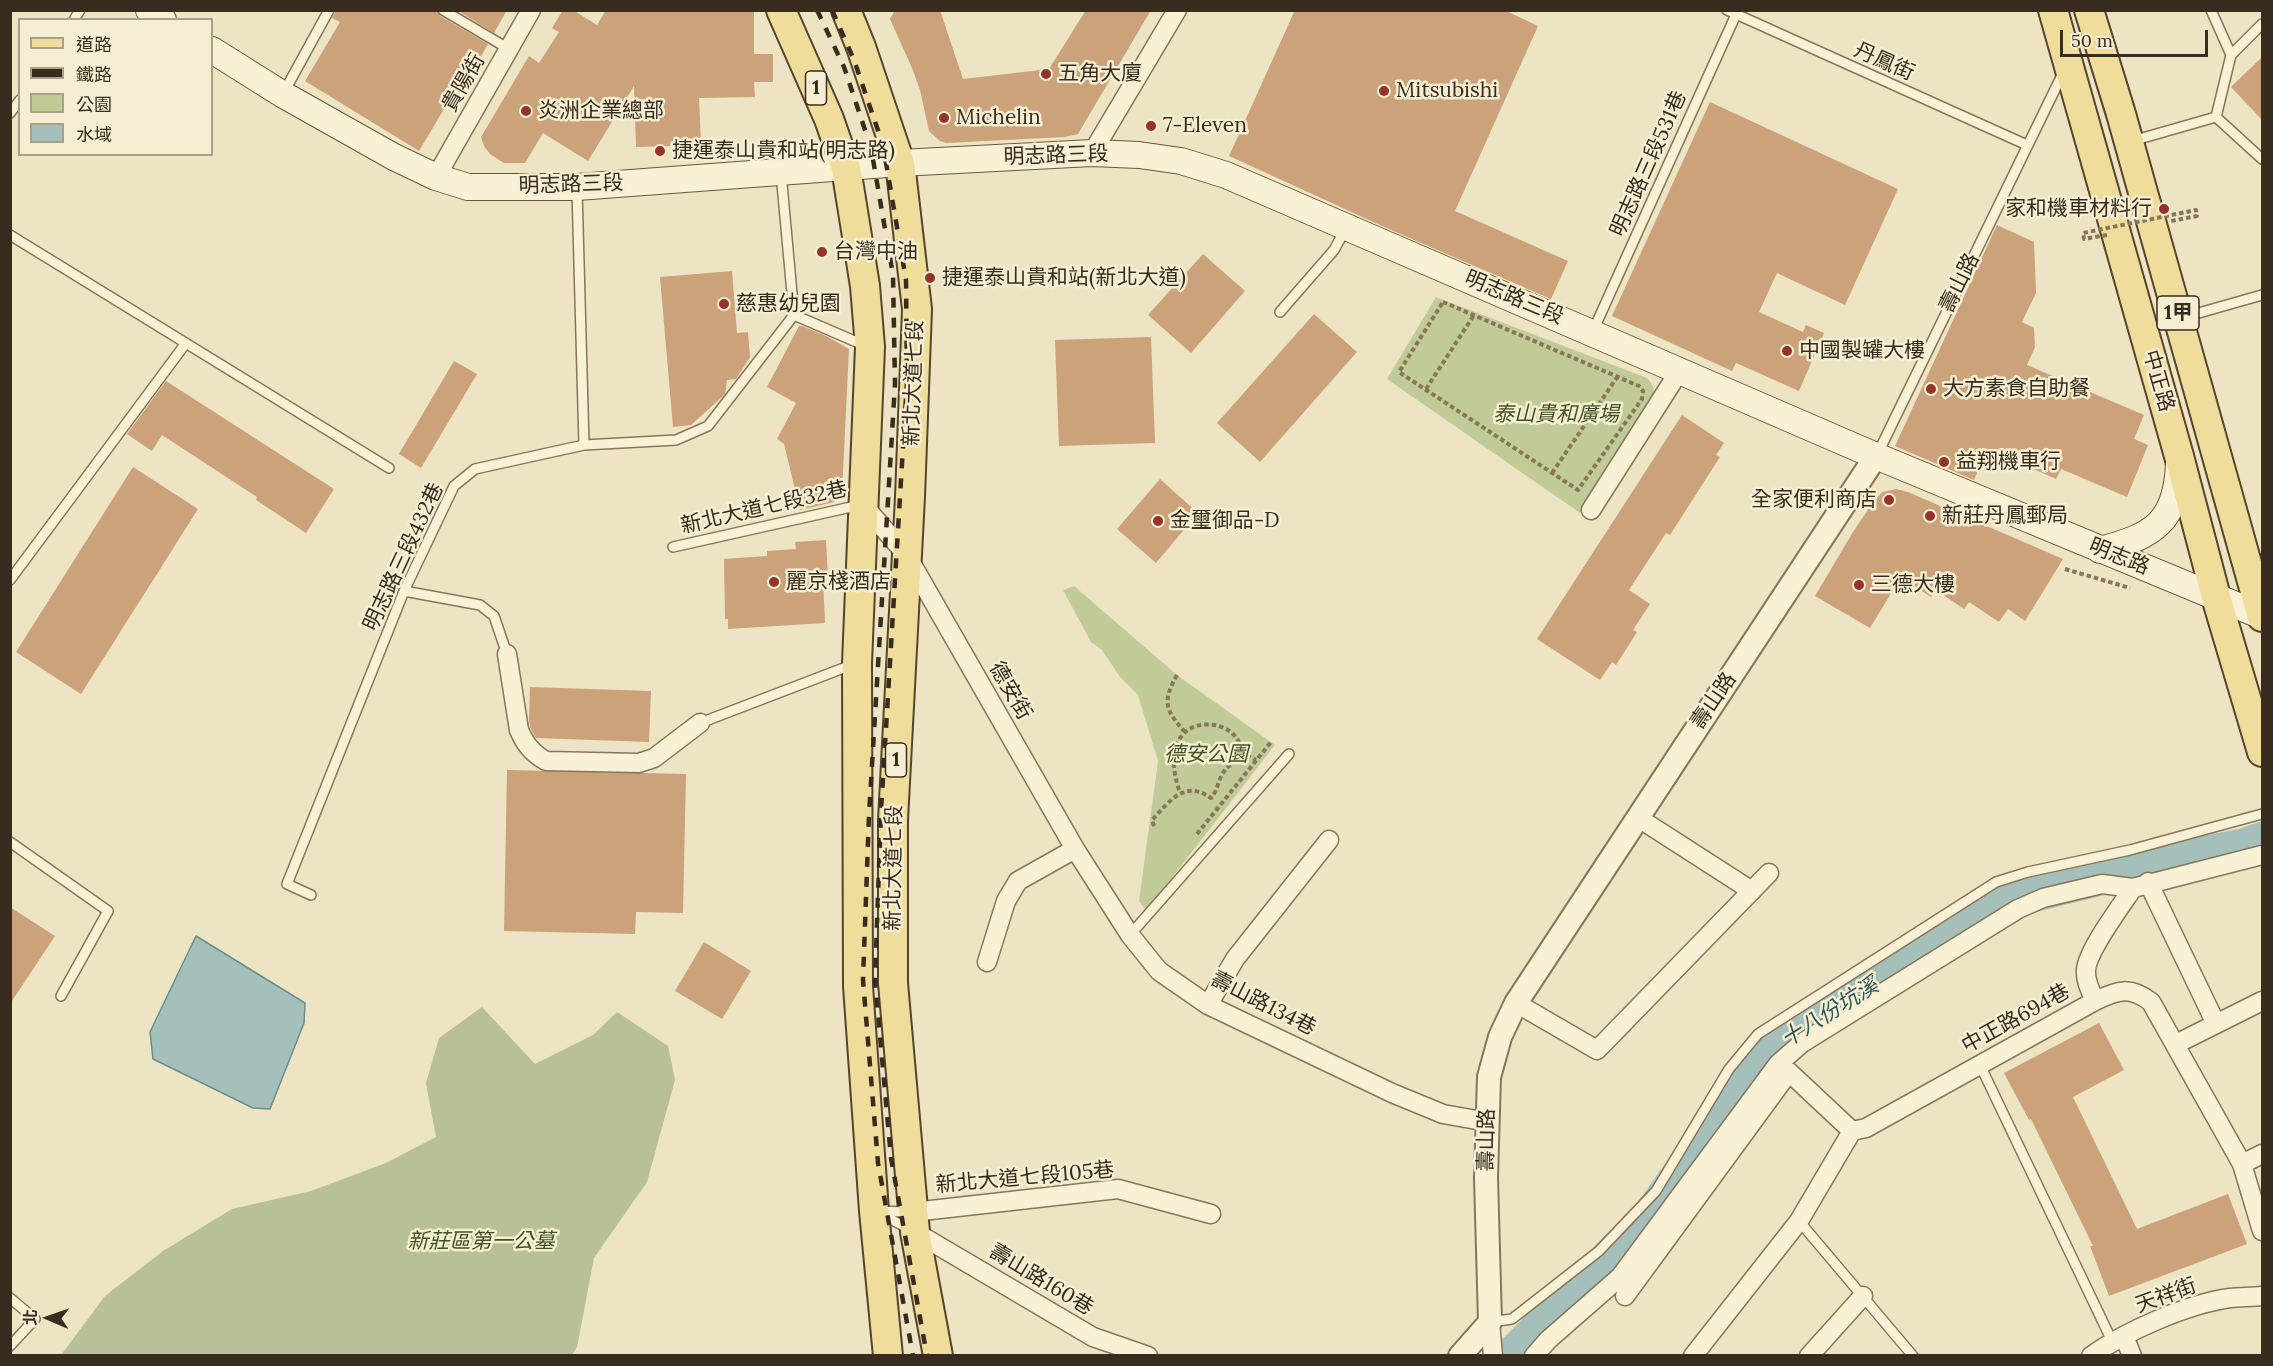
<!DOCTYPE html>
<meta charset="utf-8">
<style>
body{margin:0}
#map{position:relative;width:2273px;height:1366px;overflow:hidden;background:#ede4c3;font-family:Lora,"Noto Sans TC",serif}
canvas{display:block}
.frame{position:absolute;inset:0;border:12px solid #372c1e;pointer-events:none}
.legend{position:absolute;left:18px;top:18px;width:195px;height:138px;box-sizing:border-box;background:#f5eed2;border:2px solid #a9a08a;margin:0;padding:8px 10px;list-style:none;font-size:18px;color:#372c1e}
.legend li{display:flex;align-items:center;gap:12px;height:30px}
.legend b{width:30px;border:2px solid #a9a08a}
.north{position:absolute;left:18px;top:1288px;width:60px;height:60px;-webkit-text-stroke:4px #f5eed2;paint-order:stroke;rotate:272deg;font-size:16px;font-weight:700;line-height:24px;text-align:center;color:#372c1e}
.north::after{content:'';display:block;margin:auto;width:21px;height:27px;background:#372c1e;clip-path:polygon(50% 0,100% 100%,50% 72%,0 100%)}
.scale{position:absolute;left:2060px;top:30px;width:148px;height:27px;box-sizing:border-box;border:3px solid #372c1e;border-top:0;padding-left:8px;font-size:18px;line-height:21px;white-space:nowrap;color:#372c1e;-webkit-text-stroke:4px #f5eed2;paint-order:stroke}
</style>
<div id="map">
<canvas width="2273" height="1366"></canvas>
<div class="frame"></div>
<ul class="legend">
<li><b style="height:8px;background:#f0dd9b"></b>道路</li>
<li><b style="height:8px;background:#372c1e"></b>鐵路</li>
<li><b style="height:16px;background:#c1cb97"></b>公園</li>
<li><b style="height:16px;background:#a5c0bb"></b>水域</li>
</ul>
<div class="north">北</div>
<div class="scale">50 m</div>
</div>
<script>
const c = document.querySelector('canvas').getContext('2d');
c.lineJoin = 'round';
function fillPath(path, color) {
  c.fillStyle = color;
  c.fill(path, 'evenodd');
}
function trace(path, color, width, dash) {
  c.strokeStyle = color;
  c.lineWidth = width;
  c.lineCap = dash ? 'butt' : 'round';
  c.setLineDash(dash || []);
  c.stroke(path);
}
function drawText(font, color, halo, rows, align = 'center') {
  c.font = font + ' Lora,"Noto Sans TC",serif';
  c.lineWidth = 5;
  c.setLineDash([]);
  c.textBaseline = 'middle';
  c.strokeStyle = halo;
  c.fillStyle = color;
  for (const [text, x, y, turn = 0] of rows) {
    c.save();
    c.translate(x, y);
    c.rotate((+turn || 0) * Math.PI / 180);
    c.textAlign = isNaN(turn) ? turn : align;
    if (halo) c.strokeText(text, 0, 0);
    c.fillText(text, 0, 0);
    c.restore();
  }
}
const green = new Path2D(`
 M1436,297L1647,378C1654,385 1656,392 1652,402L1580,513L1387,379Z
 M1074,586L1177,675L1275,745L1146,911L1139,901L1158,761L1138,695L1120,677L1102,650L1091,642L1063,590Z`);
const cemetery = new Path2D(`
 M482,1007L535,1064L593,1035L617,1012L668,1046L675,1080L647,1182L594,1258L577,1347L572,1355H61L105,1296L163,1251L232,1209L311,1191L386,1163L436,1137L426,1083L439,1038Z`);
const water = new Path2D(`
 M196,936L305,1003L304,1023L270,1109L253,1108L153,1059L150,1032Z`);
const river = new Path2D(`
 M1511,1356L1651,1215L1764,1054L2013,899L2164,862L2245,846L2262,840`);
const building = new Path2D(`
 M336,10H436L440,16L488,44L459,95L454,92L419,151L305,81L340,22L332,18Z
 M457,10H507L494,33Z
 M563,10H573L597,25L606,10H754V54H773V82H754L755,97L699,98L701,145L636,147L634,86L588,161L543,133L525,163H504L490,154L484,146L481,137L529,56L539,63L559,32L552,28Z
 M895,10H940L963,79L1049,69L1086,10H1151L1078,134L1065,137L946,143L940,141L929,131L920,90L912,68L890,19Z
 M1295,10H1504L1538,26L1455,211L1568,261L1551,299L1382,226L1229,156Z
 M2262,57V120L2231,87Z
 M1710,102L1898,189L1845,305L1777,273L1759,312L1803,332L1806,325L1824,333L1799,391L1736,363L1732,371L1612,316Z
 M1997,225L2034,242L2036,293L2022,322L2034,328L2035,347L2027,365L2144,415L2134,439L2148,445L2127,497L2061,469L2056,479L1988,449L1974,480L1895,446Z
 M1203,254L1245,291L1191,353L1148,315Z
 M732,271L737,333L748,332L750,357L736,379L727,380L725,394L722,397L691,425L673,427L660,277Z
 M1314,314L1357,352L1260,462L1217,423Z
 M799,326H802L826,336L849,349L842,493L834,502L800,510L784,444L777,439L796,403L767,387Z
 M1151,337L1155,443L1059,446L1055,340Z
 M454,361L477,374L421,468L399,454Z
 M166,381L334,489L306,533L256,500L257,497L162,435L152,451L127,434Z
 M1682,415L1724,443L1716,455L1720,457L1670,535L1666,533L1629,590L1650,604L1633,630L1637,632L1616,665L1612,662L1600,680L1537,639Z
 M133,467L198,509L81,694L16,652Z
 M1160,479L1198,513L1156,563L1117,529Z
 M1896,489L1908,492L2063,559L2025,621L2008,609L1999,622L1969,602L1964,609L1936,590L1931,597L1901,577L1870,628L1815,596L1853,532L1876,498L1883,492Z
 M826,540L828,578H823L825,623L728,629V619H725L724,559L767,556V551L796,549L795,542Z
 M530,687L651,691L649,742L536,738L530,727L529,720Z
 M507,770L686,774L683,913L636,912L635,934L504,931Z
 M10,907L55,936L10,1004Z
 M704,942L751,971L722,1019L675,991Z
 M2099,1023L2124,1070L2073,1097L2137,1229L2228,1194L2247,1244L2109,1296L2090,1246H2093L2031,1119L2029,1120L2004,1073Z`);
const path = new Path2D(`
 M1443,302L1639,386L1643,391L1642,399L1578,490L1399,372Z
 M1426,389L1474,315
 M1552,473L1618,376
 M2065,569L2130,588
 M1177,675C1163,700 1164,709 1184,731
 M1240,752L1256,760
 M1154,826L1152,820C1169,802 1184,779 1211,798C1218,790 1218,779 1225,770C1229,765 1239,760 1240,753C1246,715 1149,703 1180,793
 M1197,834L1271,742`);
const service = new Path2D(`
 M443,10L509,49
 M1727,10L2027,145
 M2211,10L2231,55
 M74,20L80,10
 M2262,24L2231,55L2216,117L2262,159
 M284,92L329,10
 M10,113L20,100
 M2132,141L2216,117
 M10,235L389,468
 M1280,312L1334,250L1346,228
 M794,315L866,346
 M2181,318L2262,295
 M1593,331L1738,10
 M584,445L676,440L708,426L794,315L781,173
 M1877,455L2063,73
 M673,547L860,505
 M10,580L186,343
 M404,591L480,605L494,616L507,654
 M700,723L854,664
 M10,842L108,911L61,996
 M311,895L287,884L404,591L454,486L475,469L584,445L577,190
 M1130,935L1289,754
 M1980,1065L2112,1341
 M909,1212L874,1211L910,1229
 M1799,1221L1913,1356
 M10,1298L35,1319L10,1346
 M1490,1322L1512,1319L1599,1251L1656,1191L1729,1069L1758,1034L1996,882L2028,872L2130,850L2262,814`);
const minor = new Path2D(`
 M1092,153L1177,10
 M436,177L531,10
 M863,505L906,554L1075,849L1130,935L1159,971L1208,1005L1392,1093L1443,1114L1488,1122
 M1591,510L1680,370
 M507,654L519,730C525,744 532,753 546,761L639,763L654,758L700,723
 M1637,817L1752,891
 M2148,882L2216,1024
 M987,962L1006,901L1018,881L1075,849
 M2095,1001C2118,990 2130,986 2151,1002L2242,1164L2262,1231
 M1516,1003L1597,1050L1769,873
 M1208,1005L1235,959L1329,840
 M2176,1044L2262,1001
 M2242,1164L2262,1154
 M913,1212L1118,1189L1211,1214
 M915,1232L1093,1337L1148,1356
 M1625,1296L1789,1072L1852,1131
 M1490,1322L1493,1356
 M2124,1336L2132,1356
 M1534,1356L1548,1340L1620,1277L1778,1064L1802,1043L2018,909L2043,898L2102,884L2133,888
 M1693,1356L1799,1221L1852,1131L1866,1128L2095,1001C2091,992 2085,981 2086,970C2087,951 2121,906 2133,888L2262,855
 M1809,1356L1863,1296
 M2091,1356C2126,1331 2187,1304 2230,1298C2240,1297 2252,1297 2262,1296`);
const tertiary = new Path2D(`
 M1460,1356L1490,1322L1486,1178L1489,1077L1500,1037L1516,1003L1876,456`);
const secondary = new Path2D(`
 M149,10L163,20
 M212,50L282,94L394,157L436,177L468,187H577L900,163L1092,153L1139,155L1181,161L1226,175L1876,456L2262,616
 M2100,550C2154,536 2177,522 2179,463`);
const primary = new Path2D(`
 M781,10L829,119L846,168L865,286L870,347L857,663L858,986L874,1211L888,1356
 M846,10L861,47L900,163L917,309L910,497L893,820V983L915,1232L938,1356
 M2053,10L2179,456L2216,597L2262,752
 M2089,10L2121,114L2262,617`);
const rail = new Path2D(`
 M817,10L844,67L871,148L893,275L895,384L869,815L863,980L878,1163L913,1356
 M832,10L854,60L883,145L906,280L907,381L881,811L875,980L891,1158L927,1356`);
const pathBridge = new Path2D(`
 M2107,235L2084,239L2083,233L2196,210L2197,216L2171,221`);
const markers = [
 [1046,74,6,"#95332a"],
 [1384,91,6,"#95332a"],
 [526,111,6,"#95332a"],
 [944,118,6,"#95332a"],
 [1151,126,6,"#95332a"],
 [660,151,6,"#95332a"],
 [2164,209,6,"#95332a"],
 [822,252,6,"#95332a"],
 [930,278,6,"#95332a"],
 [724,304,6,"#95332a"],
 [1787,351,6,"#95332a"],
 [1931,389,6,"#95332a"],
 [1944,462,6,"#95332a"],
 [1889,500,6,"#95332a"],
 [1930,516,6,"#95332a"],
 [1158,521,6,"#95332a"],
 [774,582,6,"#95332a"],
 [1859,585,6,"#95332a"]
];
const shields = [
 [816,88,21],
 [2178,313,42],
 [896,760,21]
];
const shieldNames = [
 ["1",816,88],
 ["1甲",2178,313],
 ["1",896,760]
];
const streetNames = [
 ["丹鳳街",1884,62,24],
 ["貴陽街",464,83,-60],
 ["明志路三段",1056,156,-2],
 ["明志路三段531巷",1649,164,-66],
 ["明志路三段",571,185,-2],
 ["壽山路",1960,283,-64],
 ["明志路三段",1514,298,23],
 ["中正路",2158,381,74],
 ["新北大道七段",914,383,-88],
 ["新北大道七段32巷",764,508,-13],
 ["明志路三段432巷",404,557,-65],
 ["明志路",2119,557,22],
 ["德安街",1010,691,60],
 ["壽山路",1714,701,-56],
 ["新北大道七段",894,868,-89],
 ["壽山路134巷",1263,1004,27],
 ["中正路694巷",2016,1019,-29],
 ["壽山路",1487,1140,-89],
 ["新北大道七段105巷",1025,1178,-5],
 ["壽山路160巷",1041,1280,31],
 ["天祥街",2166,1296,-20]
];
const poiNames = [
 ["五角大廈",1058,74],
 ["Mitsubishi",1396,91],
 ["炎洲企業總部",538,111],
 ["Michelin",956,118],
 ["7-Eleven",1163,126],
 ["捷運泰山貴和站(明志路)",672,151],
 ["家和機車材料行",2152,209,"right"],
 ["台灣中油",834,252],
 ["捷運泰山貴和站(新北大道)",942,278],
 ["慈惠幼兒園",736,304],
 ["中國製罐大樓",1799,351],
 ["大方素食自助餐",1943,389],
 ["益翔機車行",1956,462],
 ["全家便利商店",1877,500,"right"],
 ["新莊丹鳳郵局",1942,516],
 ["金璽御品-D",1170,521],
 ["麗京棧酒店",786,582],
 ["三德大樓",1871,585]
];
const parkNames = [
 ["泰山貴和廣場",1556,415],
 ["德安公園",1206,755],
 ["新莊區第一公墓",481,1242]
];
const waterNames = [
 ["十八份坑溪",1830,1013,-32]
];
fillPath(green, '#c1cb97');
fillPath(cemetery, '#b7c096');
fillPath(water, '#a5c0bb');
trace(water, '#6c8e89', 1.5);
trace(river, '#a5c0bb', 36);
fillPath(building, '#cba279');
trace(service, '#87765a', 12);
trace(minor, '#87765a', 21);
trace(tertiary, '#87765a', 26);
trace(secondary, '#69573d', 28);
trace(primary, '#55442e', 32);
trace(path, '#87765a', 4, [4.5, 3]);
trace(service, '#f8f1d6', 9);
trace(minor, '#f8f1d6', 18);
trace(tertiary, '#f8f1d6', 22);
trace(secondary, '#f8f1d6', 26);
trace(primary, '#f0dd9b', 28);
trace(rail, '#372c1e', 4.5, [10, 10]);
trace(pathBridge, '#87765a', 4, [4.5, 3]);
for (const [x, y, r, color] of markers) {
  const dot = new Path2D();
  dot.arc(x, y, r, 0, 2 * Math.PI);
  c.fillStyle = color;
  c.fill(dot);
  trace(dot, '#f5eed2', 2);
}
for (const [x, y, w] of shields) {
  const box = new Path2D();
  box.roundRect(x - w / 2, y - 17, w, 34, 4.5);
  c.fillStyle = '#f5eed2';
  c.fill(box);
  trace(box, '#372c1e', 1.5);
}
drawText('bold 20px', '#372c1e', null, shieldNames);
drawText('21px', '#372c1e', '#f5eed2', streetNames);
drawText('21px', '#372c1e', '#f5eed2', poiNames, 'left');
drawText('italic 21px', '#435325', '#f5eed2', parkNames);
drawText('italic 22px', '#2d5657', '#f5eed2', waterNames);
</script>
